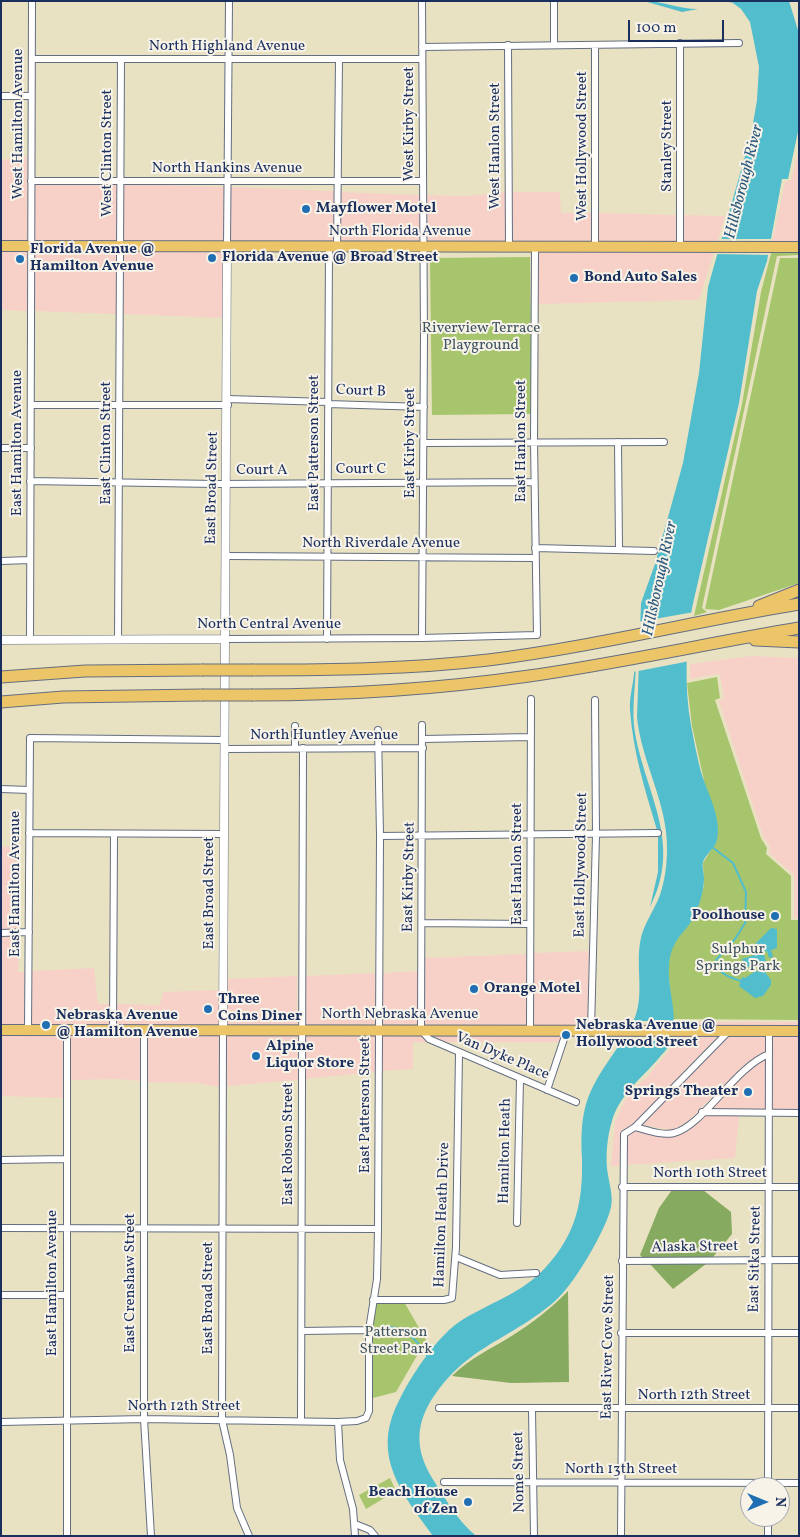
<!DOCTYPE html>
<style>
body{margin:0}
#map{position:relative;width:800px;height:1537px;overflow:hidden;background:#e9e2c2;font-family:Vollkorn,serif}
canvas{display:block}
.frame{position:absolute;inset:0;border:2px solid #1b2f5e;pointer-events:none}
.north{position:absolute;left:740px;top:1477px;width:50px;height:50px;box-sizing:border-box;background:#f7f3e8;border:1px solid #9fa5b1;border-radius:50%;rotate:90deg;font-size:14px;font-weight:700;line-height:20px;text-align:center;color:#1b2f5e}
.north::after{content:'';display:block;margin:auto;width:18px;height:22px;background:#1f6fb2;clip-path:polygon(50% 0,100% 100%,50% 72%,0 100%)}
.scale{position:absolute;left:628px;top:20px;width:96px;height:22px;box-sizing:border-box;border:2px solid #1b2f5e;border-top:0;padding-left:6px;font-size:15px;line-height:18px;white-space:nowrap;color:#1b2f5e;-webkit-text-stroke:4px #f7f3e8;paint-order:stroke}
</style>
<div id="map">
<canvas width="800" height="1537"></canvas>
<div class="frame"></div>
<div class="north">N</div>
<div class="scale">100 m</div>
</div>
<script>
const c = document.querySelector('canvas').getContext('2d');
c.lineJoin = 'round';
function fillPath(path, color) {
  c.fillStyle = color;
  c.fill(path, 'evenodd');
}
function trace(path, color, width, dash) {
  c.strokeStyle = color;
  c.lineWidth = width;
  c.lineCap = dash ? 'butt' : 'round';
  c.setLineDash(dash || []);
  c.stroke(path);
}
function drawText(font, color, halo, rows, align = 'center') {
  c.font = font + ' Vollkorn,serif';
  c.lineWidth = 4;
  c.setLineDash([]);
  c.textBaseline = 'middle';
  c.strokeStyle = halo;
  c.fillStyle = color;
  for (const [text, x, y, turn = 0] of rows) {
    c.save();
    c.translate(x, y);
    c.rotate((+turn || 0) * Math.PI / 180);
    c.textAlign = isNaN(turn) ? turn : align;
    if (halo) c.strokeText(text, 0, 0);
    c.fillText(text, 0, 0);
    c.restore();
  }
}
const built = new Path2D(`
 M798,152L799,244L772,243L785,182L791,180Z
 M27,156V243H1V160Z
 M35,184H117L116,243H34Z
 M124,184L224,187L223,243H124Z
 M231,187L334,191L333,243H231Z
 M341,192L420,195V244L341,243Z
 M505,192V244H428L427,195L466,196Z
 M513,192H560L561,213H592V244H513Z
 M599,213L676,215V244H599Z
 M684,215L725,216L717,243L684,244Z
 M1,250H27V311L1,310Z
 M34,250H116V314L34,311Z
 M124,250H223L224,318L124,314Z
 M715,250L699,300L538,304L539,251Z
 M751,656L799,658V918L794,917V875L769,853L770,847L763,836L719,701L724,698L720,675L717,674L690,679V664Z
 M1,846L19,848V929L1,930Z
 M1,936H19L18,972H25L24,1026H1Z
 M589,951L587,1027L534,1026V953Z
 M527,954L526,1026L425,1027V958Z
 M94,968L98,1004H110V1027L32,1026V971Z
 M418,971L417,1027H382L383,973Z
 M375,973V1027H304L305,976Z
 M297,976V1027H227V979Z
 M218,980L219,1027H117V1004L160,1005L163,992L218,990Z
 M676,1022H799V1028H676Z
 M1,1033H63V1098L1,1096Z
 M70,1033H140V1081L118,1079L70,1080Z
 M148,1033H219V1087L196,1083L148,1082Z
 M227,1033L297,1034L298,1080L227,1086Z
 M375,1033V1072L305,1079V1034Z
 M382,1033H419L427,1042H413V1069L382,1071Z
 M429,1033H562L559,1042H443Z
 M674,1034H720L633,1124L621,1132L619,1166H611L615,1122L620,1110L629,1093L646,1078L672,1047Z
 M730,1034L766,1035L765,1052L747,1062L687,1122L673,1130L642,1125Z
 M773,1035H799V1109H773Z
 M765,1059V1109H710L752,1066Z
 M704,1116H765H739L735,1158L626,1165L627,1136L633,1131L674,1136L691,1127Z`);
const green = new Path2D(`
 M772,250H799V255L777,256L702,608L707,612L694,616L742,404L761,292Z
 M530,257L532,414L432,415L430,262L433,258Z
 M780,258H799V583L719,610L705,609Z
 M717,677L720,698L715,700L761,838L767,848L766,854L791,876V920H799V1020L673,1019L668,969L670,953L675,940L697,911L704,885L703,863L717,840L692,726L687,683Z
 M373,1300H403L426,1340L396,1392L369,1399Z
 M390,1478L396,1491L366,1509L359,1495Z`);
const forest = new Path2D(`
 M672,1190H703L731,1212L732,1234L713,1257L643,1258L640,1255L659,1208Z
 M650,1264H706L673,1289Z
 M568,1291L569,1382L511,1383L452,1376C470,1358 489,1350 510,1337C531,1324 552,1308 568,1291Z`);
const water = new Path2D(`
 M644,1C662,1 679,9 698,9L682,12Z
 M726,1H789L798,30L799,127L788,179H782L767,261L757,291L739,403L692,608C686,647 684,686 691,725C694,741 697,757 701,772C707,792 722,818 717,840C715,848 706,854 703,862C702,867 704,874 704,878C704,888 701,900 697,910C689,933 671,935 669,966C667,991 681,1020 669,1045C667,1050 662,1054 659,1058C642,1078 620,1094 612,1121C607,1136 605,1160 608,1175C610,1187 614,1199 610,1211C603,1235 573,1286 554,1302C507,1342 462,1347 428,1406C414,1432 418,1456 434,1481C446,1500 458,1521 476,1536H433C407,1500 376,1464 392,1417C403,1387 433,1340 459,1322C488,1303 522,1294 546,1267C576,1234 583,1202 582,1159C581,1141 581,1125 585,1108C594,1073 621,1049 635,1017C644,994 636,967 640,943C642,926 654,911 660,895C665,880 667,864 667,849C668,804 641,761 637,717L641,603L655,564L683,463L699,373L708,287L751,135L757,100L759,67L750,22L741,9L733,3Z
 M634,661H636C636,685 631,709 635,733C646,795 683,843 650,907L658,872V837L661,836V830H657C645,790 633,752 630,710C629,693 636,678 634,661Z
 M771,928L777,929V948L771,950L773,957L769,958L767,951L763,952L766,961L745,968L742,959L755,955L754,945Z
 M756,971L765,972L771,980V985L763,996L755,998L739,986L742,977L745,978Z`);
const pier = new Path2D(`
 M719,239H772L770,255L716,254Z
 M694,612L690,661L633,672L631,661L637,658L638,622Z
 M630,1021H675L673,1041H618Z`);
const stream = new Path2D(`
 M712,847L733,863L746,892L745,923L735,939L716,960C717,974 729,977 741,981
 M391,1327C408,1329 419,1343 428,1357`);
const minor = new Path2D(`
 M422,1L424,338L422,638
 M508,45L509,247
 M554,45V1
 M595,45V247
 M422,47L739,43
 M32,59H422
 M1,96H31
 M31,181H423
 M227,246L229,1
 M337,247L339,59
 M680,248V43
 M228,399L328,402
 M328,404L424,407
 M31,405H228
 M618,442L619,549
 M424,443L664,442
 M1,448H31
 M30,481L216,484L534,482
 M535,548L654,551
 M227,556L535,558
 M1,561L30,560
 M226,639L422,638L537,635L534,442L535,247
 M327,639L329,247
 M30,640L32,1
 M118,640L121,59
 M422,725L421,1030L429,1039L576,1102
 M423,739L531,737
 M295,748V726
 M225,749L423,748
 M1,789L29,790
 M29,833L224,834
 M380,836L658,833
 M422,923L530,924
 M1,933L29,932
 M530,1029L531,699
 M28,1030L30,738L225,740
 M67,1030V1536
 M113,1030L114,834
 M144,1030V1419L151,1536
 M223,1030L222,1420L230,1455L237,1508L249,1536
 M591,1030L596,835L595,700
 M547,1090L567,1030
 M702,1112L799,1113
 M635,1127L729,1031
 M1,1160L66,1159
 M622,1187H799
 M517,1223L520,1079
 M1,1228L378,1229
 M456,1257L500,1275L536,1273
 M622,1261L799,1260
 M1,1295H66
 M373,1300H444L452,1298L456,1247L459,1053
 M302,1331L369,1330
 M621,1333H799
 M439,1408H799
 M532,1409L534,1536
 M301,1420L303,748
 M1,1422L144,1419L338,1422L357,1421L366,1418L369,1411V1330L377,1279L378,1229L380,836L378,730
 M338,1422L340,1460L353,1509L355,1536
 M444,1482L799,1483
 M768,1487L769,1031
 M768,1517V1536
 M355,1524L370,1530L375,1536
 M621,1536L624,1134L635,1127C647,1130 662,1136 674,1133C702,1127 735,1067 769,1054`);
const tertiary = new Path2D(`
 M1,640L226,639
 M223,1030L227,246`);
const primary = new Path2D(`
 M1,246L799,247
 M1,1030L799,1031`);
const motorway = new Path2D(`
 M759,606L799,590
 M755,640L799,642
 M253,670C332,670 411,669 488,660C593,647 695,621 799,604
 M1,677L85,671L202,670
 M253,695C346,695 438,689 529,676C620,663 709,643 799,628
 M1,702L63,697L202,695`);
const motorwayBridge = new Path2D(`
 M202,670H253
 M202,695H253`);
const markers = [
 [306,209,5,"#1f6fb2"],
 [212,258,5,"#1f6fb2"],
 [20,259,5,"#1f6fb2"],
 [574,278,5,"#1f6fb2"],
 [775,916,5,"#1f6fb2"],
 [474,989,5,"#1f6fb2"],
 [208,1009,5,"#1f6fb2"],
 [46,1025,5,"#1f6fb2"],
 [566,1035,5,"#1f6fb2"],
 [256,1056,5,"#1f6fb2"],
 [748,1092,5,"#1f6fb2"],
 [468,1502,5,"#1f6fb2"]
];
const streetNames = [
 ["North Highland Avenue",227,47],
 ["West Hamilton Avenue",19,124,-90],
 ["West Kirby Street",410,124,-90],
 ["West Hanlon Street",496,146,-90],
 ["West Hollywood Street",583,146,-90],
 ["Stanley Street",668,146,-90],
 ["West Clinton Street",108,153,-90],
 ["North Hankins Avenue",227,169],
 ["North Florida Avenue",400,232],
 ["Court B",361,392,2],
 ["East Hanlon Street",522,441,-90],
 ["East Hamilton Avenue",18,443,-90],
 ["East Clinton Street",107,443,-90],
 ["East Patterson Street",315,443,-90],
 ["East Kirby Street",411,443,-90],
 ["Court C",361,470],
 ["Court A",262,471],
 ["East Broad Street",213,488,-89],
 ["North Riverdale Avenue",381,544],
 ["North Central Avenue",269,625],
 ["North Huntley Avenue",324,736],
 ["East Hanlon Street",518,864,-90],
 ["East Hollywood Street",582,865,-89],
 ["East Kirby Street",410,877,-89],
 ["East Hamilton Avenue",16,884,-90],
 ["East Broad Street",210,893,-90],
 ["North Nebraska Avenue",400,1015],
 ["Van Dyke Place",502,1057,23],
 ["East Patterson Street",366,1105,-90],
 ["East Robson Street",289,1144,-90],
 ["Hamilton Heath",506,1151,-89],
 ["North 10th Street",710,1174],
 ["Hamilton Heath Drive",443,1215,-88],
 ["Alaska Street",695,1248,-1],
 ["East Sitka Street",756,1259,-89],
 ["East Hamilton Avenue",53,1283,-90],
 ["East Crenshaw Street",131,1283,-90],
 ["East Broad Street",209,1298,-90],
 ["East River Cove Street",609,1347,-89],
 ["North 12th Street",694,1396],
 ["North 12th Street",184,1407],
 ["North 13th Street",621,1470],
 ["Nome Street",520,1472,-91]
];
const poiNames = [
 ["Mayflower Motel",316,209],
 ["Florida Avenue @",30,250],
 ["Hamilton Avenue",30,267],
 ["Florida Avenue @ Broad Street",222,258],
 ["Bond Auto Sales",584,278],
 ["Poolhouse",765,916,"right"],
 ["Orange Motel",484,989],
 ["Three",218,1000],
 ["Coins Diner",218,1017],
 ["Nebraska Avenue",56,1016],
 ["@ Hamilton Avenue",56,1033],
 ["Nebraska Avenue @",576,1026],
 ["Hollywood Street",576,1043],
 ["Alpine",266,1047],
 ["Liquor Store",266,1064],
 ["Springs Theater",738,1092,"right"],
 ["Beach House",458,1493,"right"],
 ["of Zen",458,1510,"right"]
];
const parkNames = [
 ["Riverview Terrace",481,329],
 ["Playground",481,346],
 ["Sulphur",738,950],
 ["Springs Park",738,967],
 ["Patterson",396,1333],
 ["Street Park",396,1350]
];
const waterNames = [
 ["Hillsborough River",745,182,-76],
 ["Hillsborough River",661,579,-78]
];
fillPath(built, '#f7d1c8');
fillPath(green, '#a7c56c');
fillPath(forest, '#85aa60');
fillPath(water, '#52becd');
fillPath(pier, '#e9e2c2');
trace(stream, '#52becd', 2);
trace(minor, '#636e81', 8);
trace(tertiary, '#636e81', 9);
trace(primary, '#636e81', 12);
trace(motorway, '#636e81', 13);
trace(minor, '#fff', 6);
trace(tertiary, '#fff', 8);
trace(primary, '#edc569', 10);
trace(motorway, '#edc569', 11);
trace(motorwayBridge, '#636e81', 13, []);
trace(motorwayBridge, '#edc569', 11);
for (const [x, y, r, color] of markers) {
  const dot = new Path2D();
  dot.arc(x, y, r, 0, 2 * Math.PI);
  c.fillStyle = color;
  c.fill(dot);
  trace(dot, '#f7f3e8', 2);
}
drawText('15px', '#1b2f5e', '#f7f3e8', streetNames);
drawText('bold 15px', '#1b2f5e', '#f7f3e8', poiNames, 'left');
drawText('15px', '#3e5462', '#f7f3e8', parkNames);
drawText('italic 16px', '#2c5a7f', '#f7f3e8', waterNames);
</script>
